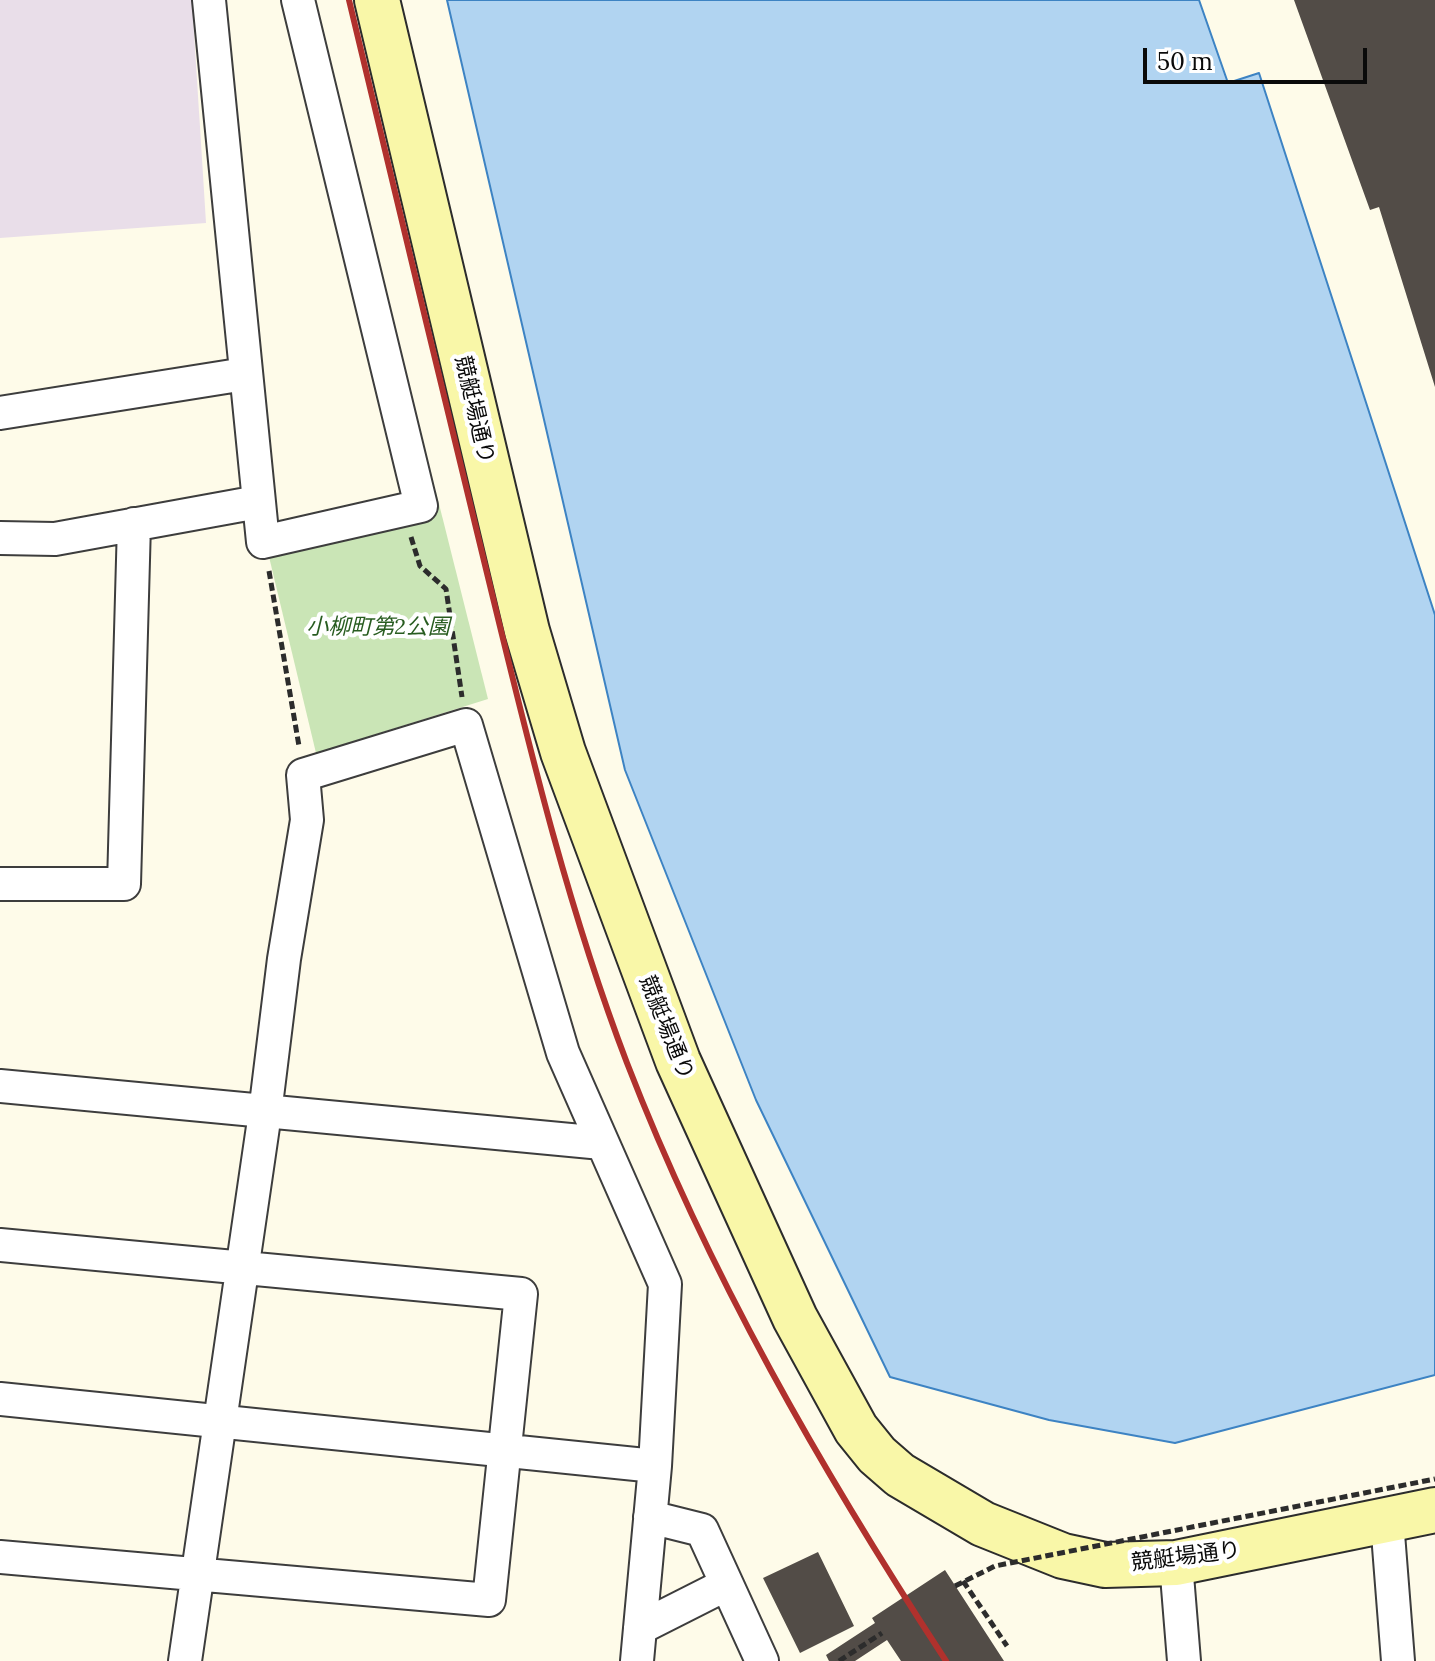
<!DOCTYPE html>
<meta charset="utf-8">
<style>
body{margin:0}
#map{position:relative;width:1435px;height:1661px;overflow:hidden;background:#fefbe9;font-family:Lora,serif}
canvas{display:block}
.scale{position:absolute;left:1143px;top:48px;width:224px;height:36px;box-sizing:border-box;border:4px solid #0a0a0a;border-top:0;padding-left:10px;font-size:24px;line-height:28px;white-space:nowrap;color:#0a0a0a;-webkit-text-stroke:6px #fff;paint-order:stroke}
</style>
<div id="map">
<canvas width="1435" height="1661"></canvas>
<div class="scale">50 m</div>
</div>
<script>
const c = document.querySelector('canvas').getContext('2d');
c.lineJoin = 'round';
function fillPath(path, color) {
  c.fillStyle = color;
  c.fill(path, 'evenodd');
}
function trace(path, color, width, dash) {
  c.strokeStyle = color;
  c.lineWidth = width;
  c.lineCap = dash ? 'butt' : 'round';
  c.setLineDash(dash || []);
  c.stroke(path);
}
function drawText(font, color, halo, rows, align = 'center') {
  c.font = font + ' Lora,"Noto Sans JP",serif';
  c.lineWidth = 8;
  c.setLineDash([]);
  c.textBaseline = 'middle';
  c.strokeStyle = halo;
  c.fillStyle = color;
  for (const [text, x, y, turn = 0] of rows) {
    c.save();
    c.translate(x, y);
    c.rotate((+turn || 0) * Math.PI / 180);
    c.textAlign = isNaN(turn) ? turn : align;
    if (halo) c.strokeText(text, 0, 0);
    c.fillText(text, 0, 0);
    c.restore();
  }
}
const industrial = new Path2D(`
 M0,0H192L206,223L0,238Z`);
const green = new Path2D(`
 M436,492L488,699L316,753L265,540Z`);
const water = new Path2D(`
 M447,0H1199L1228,83L1259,73L1435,615V1375L1175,1443L1049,1420L890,1377L756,1100L625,770Z`);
const building = new Path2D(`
 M1294,0H1435V387L1379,207L1370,210Z
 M818,1552L854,1626L800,1653L763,1578Z
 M945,1570L1004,1661H901L887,1640L855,1661H829L826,1655L875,1623L872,1618Z`);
const path = new Path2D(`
 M411,537L420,566L446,589L462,697
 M269,571L299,746
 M963,1581L1007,1646
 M839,1661L882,1633`);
const street = new Path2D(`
 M209,0L263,542L421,506L298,0
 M0,413L245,374
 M0,538L55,539L258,502
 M0,884H124L134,524
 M0,1086L602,1143
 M0,1245L521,1294L489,1600L0,1557
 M0,1399L655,1466
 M650,1517L702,1530L762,1661
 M1387,1521L1398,1661
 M1176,1563L1184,1661
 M640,1628L725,1585
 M185,1661L265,1113L284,959L307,820L303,775L466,725L563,1053L665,1284L655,1466L637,1661`);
const secondary = new Path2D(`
 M377,0L527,631L563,752L678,1061L795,1318L856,1429L877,1455L900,1475L983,1524L1063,1556L1105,1565L1176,1563L1435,1510`);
const rail = new Path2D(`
 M349,0C394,188 439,377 485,565C526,733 565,901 627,1063C709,1275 822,1471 946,1661`);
const pathBridge = new Path2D(`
 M955,1586L995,1566L1435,1479`);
const streetNames = [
 ["競艇場通り",474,410,77],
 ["競艇場通り",666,1028,68],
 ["競艇場通り",1186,1557,-7]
];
const parkNames = [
 ["小柳町第2公園",378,628]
];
fillPath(industrial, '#e9dee9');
fillPath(green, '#cae5b6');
fillPath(water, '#b1d4f1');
trace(water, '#3d83c3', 2);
fillPath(building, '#524c47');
trace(street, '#3d3d3d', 36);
trace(secondary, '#2c2c2c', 48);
trace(path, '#2c2c2c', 5, [8, 4]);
trace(street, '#fff', 32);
trace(secondary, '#f9f7a8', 44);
trace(rail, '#b0312d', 6);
trace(pathBridge, '#2c2c2c', 5, [8, 4]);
drawText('22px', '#0a0a0a', '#fff', streetNames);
drawText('italic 22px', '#285c20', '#fff', parkNames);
</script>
